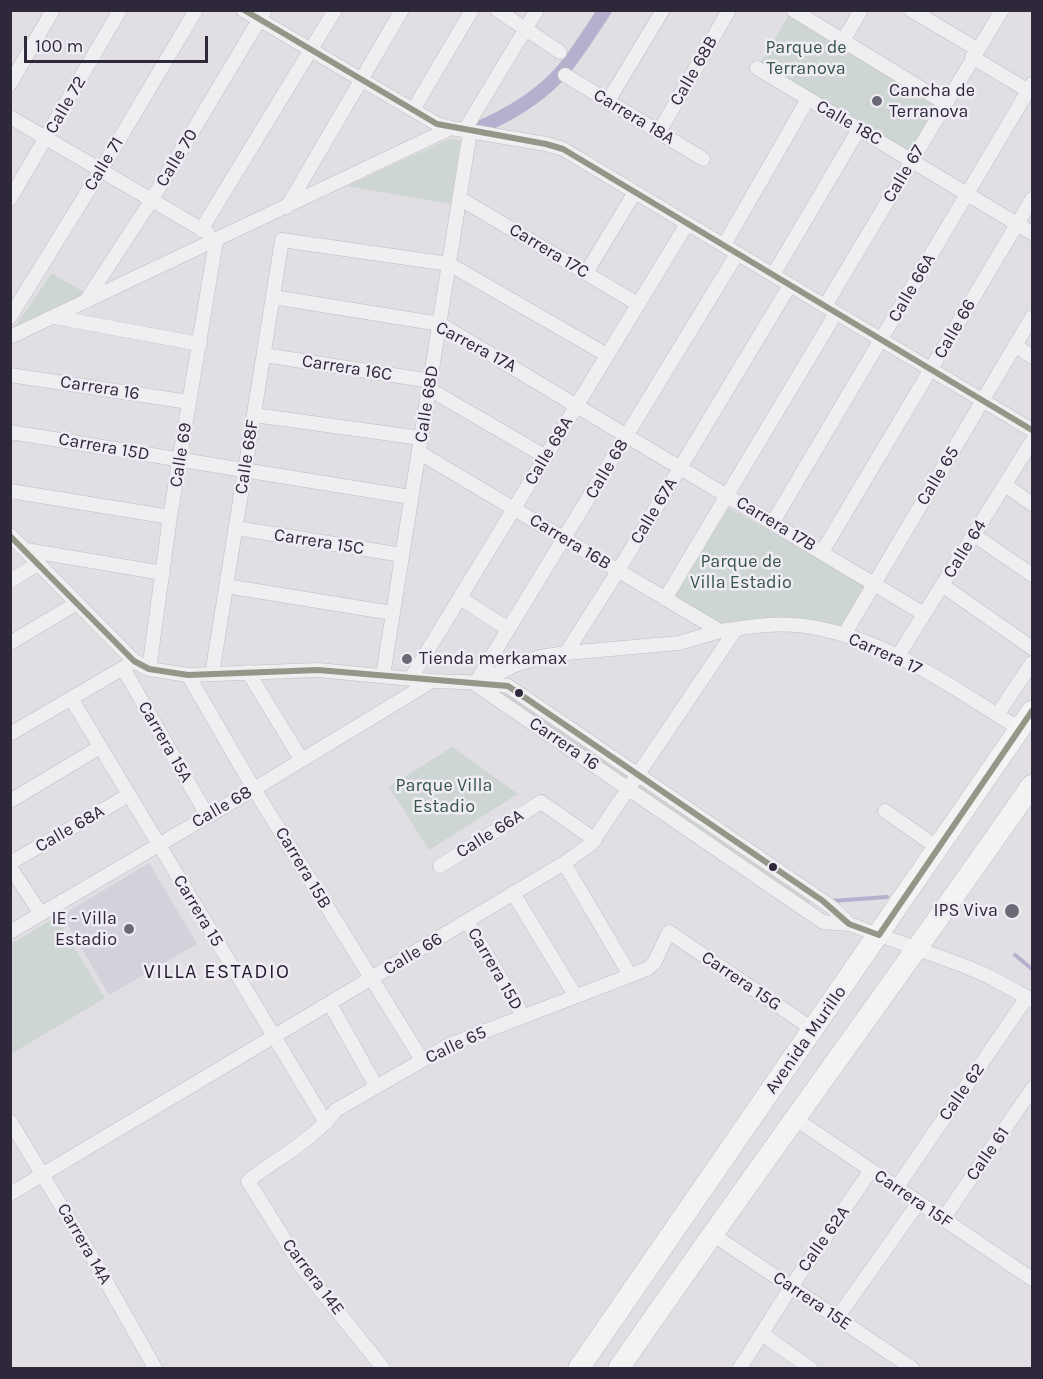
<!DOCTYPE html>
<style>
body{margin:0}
#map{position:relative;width:1043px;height:1379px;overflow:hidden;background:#e1dfe4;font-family:Karla,sans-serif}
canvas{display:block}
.frame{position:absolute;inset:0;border:12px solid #2f283b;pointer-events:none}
.scale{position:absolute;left:24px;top:36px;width:184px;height:27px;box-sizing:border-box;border:3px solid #2f283b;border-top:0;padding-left:8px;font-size:18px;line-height:21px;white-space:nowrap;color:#2f283b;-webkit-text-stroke:4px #efecf4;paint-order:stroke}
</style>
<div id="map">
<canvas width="1043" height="1379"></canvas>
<div class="frame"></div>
<div class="scale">100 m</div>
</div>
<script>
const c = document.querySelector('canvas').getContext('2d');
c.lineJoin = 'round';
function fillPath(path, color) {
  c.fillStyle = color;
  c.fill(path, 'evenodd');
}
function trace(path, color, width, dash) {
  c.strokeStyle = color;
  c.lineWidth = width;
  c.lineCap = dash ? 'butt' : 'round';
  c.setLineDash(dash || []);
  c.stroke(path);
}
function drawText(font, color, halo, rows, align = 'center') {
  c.font = font + ' Karla,sans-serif';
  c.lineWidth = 5;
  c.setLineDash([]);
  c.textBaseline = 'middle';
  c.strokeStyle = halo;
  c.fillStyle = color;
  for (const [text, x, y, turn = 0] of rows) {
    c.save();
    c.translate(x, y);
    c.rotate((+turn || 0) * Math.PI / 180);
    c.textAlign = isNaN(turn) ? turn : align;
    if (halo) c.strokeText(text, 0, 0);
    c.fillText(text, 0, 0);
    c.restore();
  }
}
const built = new Path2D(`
 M149,863L197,944L109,995L62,915Z`);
const green = new Path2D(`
 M791,11L945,103L912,160L757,68Z
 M449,139L461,140L451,204L347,186Z
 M52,273L87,294L11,332Z
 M722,504L867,585L841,629L720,627L669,596Z
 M504,692L810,901L808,904L501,696Z
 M452,747L518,794L429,850L389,787Z
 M56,917L105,998L11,1054V944Z`);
const stream = new Path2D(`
 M831,901L887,897
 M1015,955L1032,969`);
const canal = new Path2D(`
 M470,132C506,117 544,96 568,64C581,47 593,28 605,10`);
const minor = new Path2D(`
 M243,10L437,124L451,128L546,144L563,149L1032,430
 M497,10L560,52
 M793,10L945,103
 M911,10L977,49
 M843,41L861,10
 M972,57L1032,93
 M757,68L1032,233
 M565,75L703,159
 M10,84L53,10
 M608,101L663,10
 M413,110L472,10
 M10,117L208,233
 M464,131L537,10
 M659,132L729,10
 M459,198L638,304
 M10,199L120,10
 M287,207L402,10
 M201,230L335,10
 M724,245L808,99
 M586,273L635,192
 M773,275L859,129
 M273,297L440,324L924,614
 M85,302L151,201L265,10
 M825,306L1002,10
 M10,317L101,170L196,10
 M54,317L200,344
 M10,337L451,128
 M1015,345L1032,357
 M264,355L431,381
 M10,375L189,402
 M429,389L546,457
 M254,415L421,438
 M10,432L410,497
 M420,453L720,631C750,627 781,621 811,627C889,640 954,689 1020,729
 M1005,485L1032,504
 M10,491L170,517
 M773,522L1032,84
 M236,528L402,555
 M10,535L134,661L149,669L188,675L318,670L432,681L490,683L508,686L823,901L834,909L849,924
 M974,535L1032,575
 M26,550L163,573
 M822,552L1032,199
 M10,581L39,563
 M942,585L1032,648
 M226,586L392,613
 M460,598L508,629
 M665,599L836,313
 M844,635L1032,317
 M10,643L77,603
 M566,653L618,571L790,285
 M898,656L1032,441
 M123,668L207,815
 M149,669L170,517L216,241
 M248,672L301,759
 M212,674L282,240L449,264L607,355
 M188,675L254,789L422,1060
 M383,675L470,132
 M411,678L687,224
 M480,682L515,665L540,657L566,653L679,643L720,631
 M475,684L823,922L849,924L962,965L988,976L1032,1000
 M475,684L737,254
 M71,698L326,1123
 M997,715L1032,663
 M10,734L130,664
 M10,801L100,747
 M885,811L938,848
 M10,863L129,795
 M564,863L630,975
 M440,866L541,802L595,840
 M10,867L41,914
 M513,893L575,995
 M467,921L523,1016
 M10,932L254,789L432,681
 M330,1004L376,1086
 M794,1118L1032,1279
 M10,1121L98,1267L155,1368
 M897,1187L1027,997
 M10,1194L564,863L591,844L736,629
 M943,1219L1032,1089
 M712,1234L912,1368
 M837,1318L919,1202
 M762,1334L810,1368
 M383,1368L301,1266L248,1181C278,1158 313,1140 336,1110L449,1045L647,969L654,963L669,932L814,1030
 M740,1368L791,1287L871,1170`);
const primary = new Path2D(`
 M579,1368L1032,711
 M619,1368C754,1172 896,981 1032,785`);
const bus1 = new Path2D(`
 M244,10L437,124L546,144L563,149L1032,430
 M10,536L134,661L149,669L188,675L318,670L508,686L823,901L849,924L879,935L1032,711`);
const markers = [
 [877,101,6,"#6d6876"],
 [407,659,6,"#6d6876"],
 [519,693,5,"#2f283b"],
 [773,867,5,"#2f283b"],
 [1012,911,8,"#6d6876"],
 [129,929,6,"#6d6876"]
];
const parkNames = [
 ["Parque de",806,48],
 ["Terranova",806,69],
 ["Parque de",741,562],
 ["Villa Estadio",741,583],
 ["Parque Villa",444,786],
 ["Estadio",444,807]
];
const streetNames = [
 ["Calle 68B",694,71,-60],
 ["Calle 72",66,105,-60],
 ["Carrera 18A",634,117,31],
 ["Calle 18C",849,123,30],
 ["Calle 70",177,158,-59],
 ["Calle 71",104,164,-59],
 ["Calle 67",904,174,-59],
 ["Carrera 17C",549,251,31],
 ["Calle 66A",912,288,-60],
 ["Calle 66",955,329,-60],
 ["Carrera 17A",476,347,28],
 ["Carrera 16C",347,368,9],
 ["Carrera 16",100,388,9],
 ["Calle 68D",427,404,-81],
 ["Carrera 15D",104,447,10],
 ["Calle 68A",549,451,-59],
 ["Calle 69",181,455,-81],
 ["Calle 68F",247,457,-81],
 ["Calle 68",607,469,-59],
 ["Calle 65",938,476,-59],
 ["Calle 67A",654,511,-59],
 ["Carrera 17B",776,524,31],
 ["Carrera 15C",319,542,9],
 ["Carrera 16B",570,542,31],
 ["Calle 64",965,549,-58],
 ["Carrera 17",885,654,24],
 ["Carrera 15A",165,742,60],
 ["Carrera 16",564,744,34],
 ["Calle 68",222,807,-30],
 ["Calle 68A",70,829,-30],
 ["Calle 66A",490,834,-32],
 ["Carrera 15B",303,868,59],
 ["Carrera 15",198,911,59],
 ["Calle 66",413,954,-31],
 ["Carrera 15D",495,969,60],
 ["Carrera 15G",741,981,34],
 ["Avenida Murillo",806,1040,-55],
 ["Calle 65",456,1045,-25],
 ["Calle 62",962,1092,-55],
 ["Calle 61",988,1154,-55],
 ["Carrera 15F",913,1199,34],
 ["Calle 62A",824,1239,-55],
 ["Carrera 14A",84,1244,60],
 ["Carrera 14E",313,1277,53],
 ["Carrera 15E",812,1301,34]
];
const poiNames = [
 ["Cancha de",889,91],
 ["Terranova",889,112],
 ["Tienda merkamax",419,659],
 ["IPS Viva",998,911,"right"],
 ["IE - Villa",117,919,"right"],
 ["Estadio",117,940,"right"]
];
const neighbourhoodNames = [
 ["VILLA ESTADIO",217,972]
];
fillPath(built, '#d4d1da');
fillPath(green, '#ced6d4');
trace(stream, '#b7afce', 4);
trace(canal, '#b7afce', 14);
trace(minor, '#bfbdc2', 15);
trace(primary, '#bebbc1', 22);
trace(minor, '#efeef0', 14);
trace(primary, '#f4f3f4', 21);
trace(bus1, '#949787', 6);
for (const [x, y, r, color] of markers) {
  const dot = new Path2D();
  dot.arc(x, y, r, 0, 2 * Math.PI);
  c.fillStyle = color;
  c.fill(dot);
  trace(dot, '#efecf4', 2);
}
drawText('18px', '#365648', '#efecf4', parkNames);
drawText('18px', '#2f283b', '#efecf4', streetNames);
drawText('18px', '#2f283b', '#efecf4', poiNames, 'left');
c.letterSpacing = '1.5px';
drawText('20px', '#211a2c', '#efecf4', neighbourhoodNames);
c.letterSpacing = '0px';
</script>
